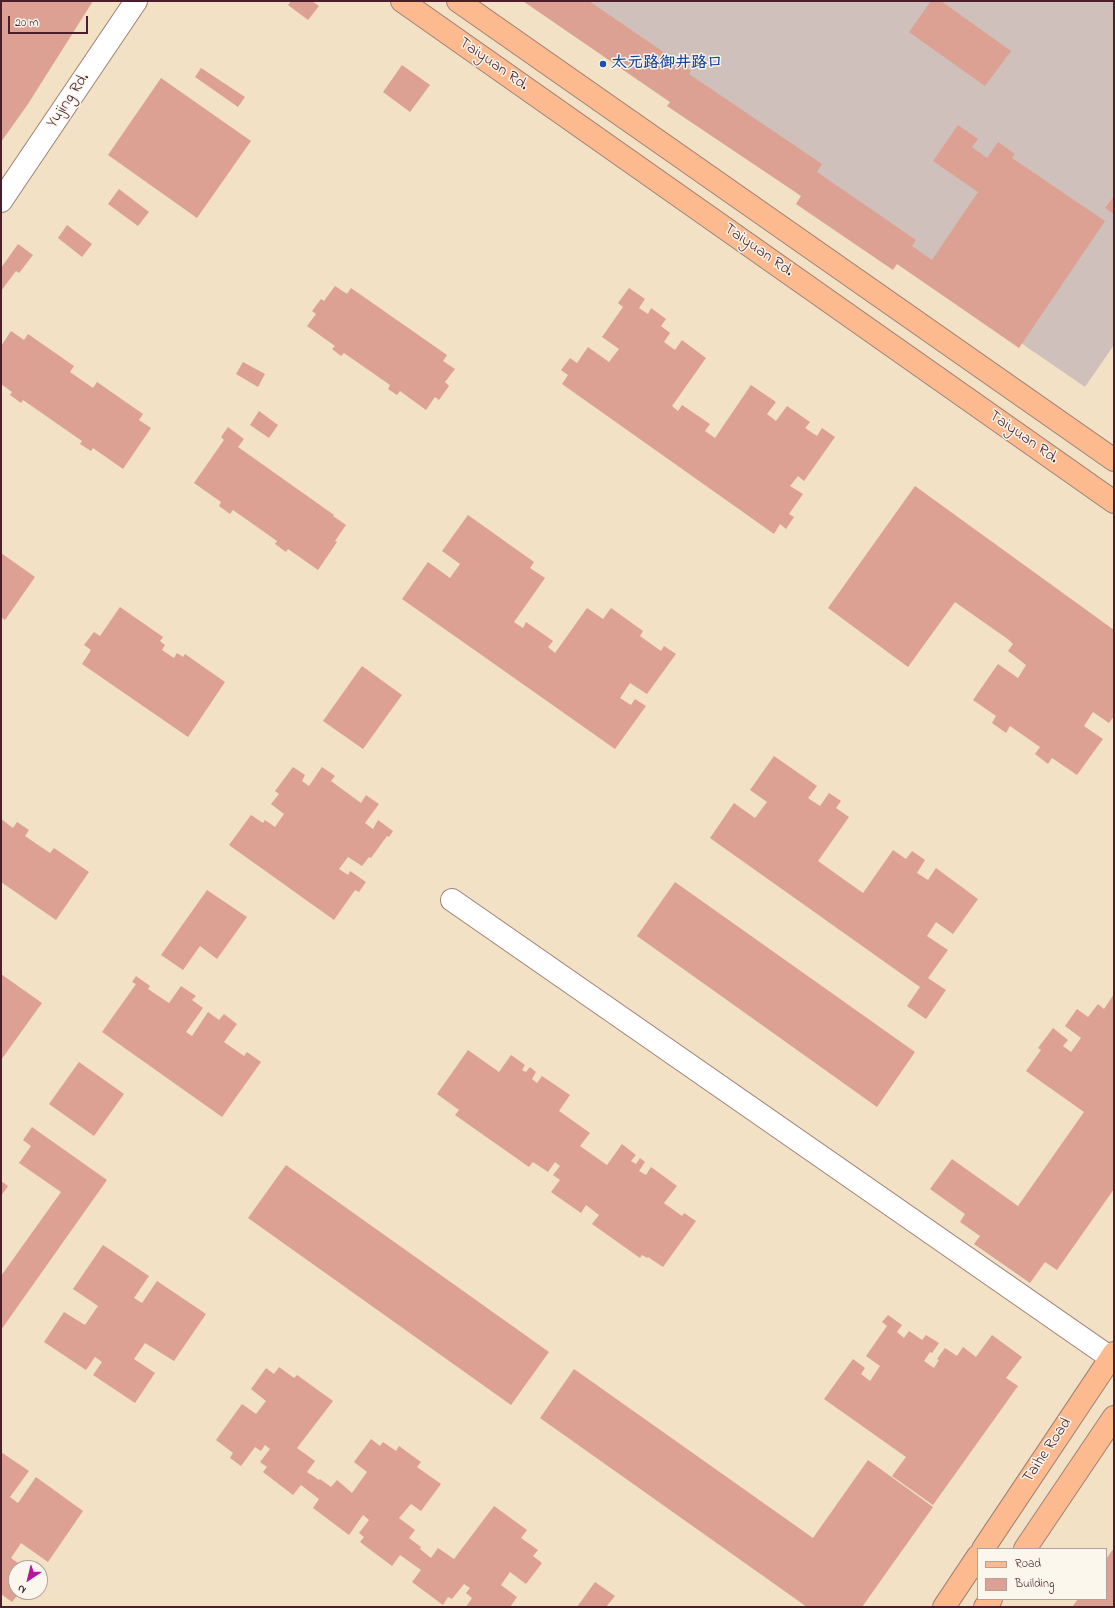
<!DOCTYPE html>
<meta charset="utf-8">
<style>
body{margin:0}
#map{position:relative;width:1115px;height:1608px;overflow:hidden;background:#f2e1c4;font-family:"Indie Flower",sans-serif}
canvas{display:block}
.frame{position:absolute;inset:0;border:2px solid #4a1f2b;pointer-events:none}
.legend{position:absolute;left:977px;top:1548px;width:130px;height:52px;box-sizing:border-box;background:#fbf7ec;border:1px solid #b4a19f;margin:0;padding:5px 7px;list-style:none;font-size:12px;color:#4a1f2b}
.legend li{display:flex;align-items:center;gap:8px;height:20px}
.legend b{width:20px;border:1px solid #b4a19f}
.north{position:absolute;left:8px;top:1560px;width:40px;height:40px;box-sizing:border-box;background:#fbf7ec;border:1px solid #b4a19f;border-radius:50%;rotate:215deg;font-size:11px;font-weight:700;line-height:16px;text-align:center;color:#4a1f2b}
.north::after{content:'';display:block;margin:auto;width:14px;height:18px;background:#b5179e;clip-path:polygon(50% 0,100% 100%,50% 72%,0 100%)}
.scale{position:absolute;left:8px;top:16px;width:80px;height:18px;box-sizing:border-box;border:2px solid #4a1f2b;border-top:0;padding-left:5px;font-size:12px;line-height:14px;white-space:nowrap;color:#4a1f2b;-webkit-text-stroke:3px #fbf7ec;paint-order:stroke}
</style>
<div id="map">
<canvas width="1115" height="1608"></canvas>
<div class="frame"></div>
<ul class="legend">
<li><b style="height:5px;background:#fcba8e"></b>Road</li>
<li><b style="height:11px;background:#dca193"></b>Building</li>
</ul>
<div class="north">N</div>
<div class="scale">20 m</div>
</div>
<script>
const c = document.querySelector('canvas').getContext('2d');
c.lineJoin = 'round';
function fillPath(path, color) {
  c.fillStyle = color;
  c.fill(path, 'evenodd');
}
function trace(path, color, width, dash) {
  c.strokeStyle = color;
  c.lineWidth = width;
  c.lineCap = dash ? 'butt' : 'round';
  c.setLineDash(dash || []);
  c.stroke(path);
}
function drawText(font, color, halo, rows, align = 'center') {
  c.font = font + ' "Indie Flower","LXGW WenKai TC",sans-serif';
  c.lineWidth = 3;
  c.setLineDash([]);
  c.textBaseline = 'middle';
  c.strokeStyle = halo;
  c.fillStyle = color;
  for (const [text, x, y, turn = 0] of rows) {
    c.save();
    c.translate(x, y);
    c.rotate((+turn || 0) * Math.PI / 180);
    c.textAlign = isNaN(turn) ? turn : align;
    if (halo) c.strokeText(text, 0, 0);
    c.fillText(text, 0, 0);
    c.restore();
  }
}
const industrial = new Path2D(`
 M523,1H1114V345L1085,387Z`);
const building = new Path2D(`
 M1,1H93L28,104L1,142Z
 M291,1H312L319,6L308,20L288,5Z
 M523,1H589L691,71L689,74L822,164L817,172L916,240L912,246L932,260L978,192L933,161L958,125L978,139L972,147L987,158L998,142L1015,154L1012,158L1105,221L1019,348L897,264L893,270L796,204L801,196L667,106L670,102Z
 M931,1H941L1011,51L985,86L909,32Z
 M402,65L430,85L410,112L383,92Z
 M201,68L245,97L238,107L195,77Z
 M161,78L251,141L197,218L108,155Z
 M119,189L149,212L138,226L108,204Z
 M1114,196V214L1105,208Z
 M67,225L92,244L82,257L58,238Z
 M18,244L33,255L19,273L16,271L1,291V268Z
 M335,286L347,294L351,288L447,355L443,361L455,369L445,382L449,386L439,400L435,397L426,410L400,391L397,395L388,389L390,385L344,353L341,356L332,349L335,346L307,326L316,314L312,311L321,299L324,301Z
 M629,288L645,299L639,308L648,314L651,308L666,319L661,326L670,333L664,342L675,350L682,340L706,358L672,406L678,411L682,405L710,424L705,431L715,438L751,385L776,402L767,414L776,421L787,406L810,422L805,428L817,436L822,428L835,437L804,481L798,476L790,486L803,494L789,514L794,517L786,529L780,524L774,534L562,384L568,375L561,370L570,358L577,363L588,347L609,362L619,349L602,337L623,307L618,303Z
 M11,331L24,340L28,334L74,366L70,372L93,388L97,382L143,414L139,420L151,428L123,469L93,448L91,451L80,444L82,441L23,400L21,403L10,395L12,392L1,384V346Z
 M243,362L265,374L258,387L236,374Z
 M259,411L278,425L269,438L250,425Z
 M228,427L244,439L238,447L334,515L333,516L346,525L335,541L337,542L318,570L288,549L286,552L275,544L277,541L233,510L230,514L219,506L221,502L194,483L224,440L221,437Z
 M915,486L1114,630V716L1109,723L1093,712L1084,726L1103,739L1077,775L1052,758L1048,764L1035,754L1040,747L1010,726L1006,733L992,723L996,716L973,700L998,664L1018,678L1026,665L1008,651L1013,644L1009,640L955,602L908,667L828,608Z
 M468,515L534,562L530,568L545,578L514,622L523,628L526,622L553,641L548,647L555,653L587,608L603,619L611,608L643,631L640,636L661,651L664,646L676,654L647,694L630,683L620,698L631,705L635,699L646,706L615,749L402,599L428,562L450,578L460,564L442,551Z
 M1,553L35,577L5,620L1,617Z
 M120,607L163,637L160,641L165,645L162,650L174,658L177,653L183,657L185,654L225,682L188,737L82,664L91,650L84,645L94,632L100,636Z
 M362,666L402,695L363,749L323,721Z
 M774,756L817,786L808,798L820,806L829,793L841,801L836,808L849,817L818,861L863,893L893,850L906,859L912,851L925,860L917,873L928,880L936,868L978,899L953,934L936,922L927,936L948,950L928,978L946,990L926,1019L907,1006L920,987L710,838L734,803L755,818L767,802L750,790Z
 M293,767L305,775L302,781L309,786L322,767L335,776L331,781L361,803L366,795L379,804L365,823L373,829L378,820L393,831L389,837L387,836L371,858L369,857L362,866L348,857L339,869L348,875L350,871L366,882L359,892L355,890L334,920L229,845L251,815L263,823L265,820L275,827L284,814L271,804L279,794L275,791Z
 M1,819L13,828L17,822L29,830L25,836L50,853L54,848L89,872L56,920L1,882Z
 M675,882L915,1052L877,1107L637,936Z
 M207,890L247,917L217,959L200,946L183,970L161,955Z
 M1,974L42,1003L1,1060Z
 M136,976L150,986L148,989L169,1003L181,986L196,996L192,1000L203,1008L186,1032L192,1036L208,1012L219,1020L224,1014L237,1024L224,1042L244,1056L247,1052L261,1062L222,1117L102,1032L136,984L132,982Z
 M1114,994V1189L1057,1270L1045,1262L1030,1283L974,1244L980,1236L960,1222L965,1214L930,1189L952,1159L1018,1206L1084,1112L1026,1071L1041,1050L1038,1048L1053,1028L1068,1040L1063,1046L1071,1052L1081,1038L1065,1026L1077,1009L1088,1017L1098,1004L1104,1009Z
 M468,1050L499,1072L511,1055L525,1065L522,1070L526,1072L530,1067L536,1072L532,1079L537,1083L542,1076L570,1095L559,1111L590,1133L580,1146L607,1165L622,1144L636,1155L631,1161L636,1164L640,1158L645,1162L639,1171L646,1175L651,1167L677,1186L664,1203L682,1216L684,1213L696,1221L663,1267L648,1257L647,1258L642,1255L640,1258L592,1224L599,1215L586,1205L581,1213L551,1192L560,1180L553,1175L560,1166L555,1162L548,1172L533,1162L529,1167L455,1115L459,1110L437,1094Z
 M79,1062L124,1094L94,1136L49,1104Z
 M32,1127L107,1180L1,1330V1276L61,1192L19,1163L31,1146L23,1140Z
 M286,1165L549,1352L511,1405L248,1218Z
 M1,1181L8,1186L1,1196Z
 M103,1245L149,1276L134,1298L142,1303L157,1281L206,1314L174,1361L145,1343L134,1359L155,1373L135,1403L93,1375L102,1362L95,1357L86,1370L44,1342L64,1312L85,1325L98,1306L73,1289Z
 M888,1315L902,1325L897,1332L904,1338L909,1331L922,1340L926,1335L939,1343L932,1353L930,1352L924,1361L934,1368L939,1360L937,1359L945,1348L957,1356L963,1347L976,1357L992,1335L1022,1357L1006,1378L1018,1386L933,1505L892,1476L906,1457L824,1399L853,1359L865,1368L861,1374L870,1381L880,1366L866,1356L887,1326L882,1322Z
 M279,1367L294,1378L297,1375L333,1401L297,1448L315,1461L307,1472L319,1480L320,1479L331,1487L337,1480L352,1493L367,1472L354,1462L371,1439L380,1446L383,1442L396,1451L399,1446L421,1462L417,1467L441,1484L421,1511L411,1504L399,1518L415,1530L409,1538L421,1547L420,1549L431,1558L438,1548L454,1559L494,1506L527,1530L521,1538L538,1550L533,1556L542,1563L526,1584L510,1572L501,1585L517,1597L510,1607H466L472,1598L466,1593L470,1588L464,1584L452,1599L448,1597L443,1605L412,1582L421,1570L400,1555L392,1566L360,1542L364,1537L359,1533L369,1520L363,1515L349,1535L313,1508L319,1499L301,1485L293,1495L263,1472L267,1467L260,1462L270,1449L265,1445L261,1451L255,1447L241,1466L230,1458L233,1453L216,1440L242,1404L256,1414L266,1401L251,1389L266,1368L274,1374Z
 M574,1369L813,1538L868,1460L933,1507L862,1607H807L540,1418Z
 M1,1452L29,1471L10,1497L18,1503L36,1477L83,1511L48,1562L21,1543L11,1558L25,1568H16V1592H20L12,1602L1,1594Z
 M1114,1548V1607H1072L1078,1599H1106V1559Z
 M595,1582L615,1596L606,1607H577Z`);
const minor = new Path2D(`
 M1,201L136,1
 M452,900L1111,1358`);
const major = new Path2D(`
 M402,1L1114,502
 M458,1L1114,460
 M983,1549L1114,1353
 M1025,1549L1114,1417
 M944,1607L978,1556
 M985,1607L991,1599`);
const markers = [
 [603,64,4,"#1a4fb4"]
];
const transitNames = [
 ["太元路御井路口",611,64]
];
const streetNames = [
 ["Taiyuan Rd.",493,65,35],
 ["Yujing Rd.",69,101,-56],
 ["Taiyuan Rd.",758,251,35],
 ["Taiyuan Rd.",1023,438,35],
 ["Taihe Road",1048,1451,-56]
];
fillPath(industrial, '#cfc0bb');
fillPath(building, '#dca193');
trace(minor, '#9e8078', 24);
trace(major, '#9e8078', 24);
trace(minor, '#fff', 22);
trace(major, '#fcba8e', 22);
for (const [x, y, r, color] of markers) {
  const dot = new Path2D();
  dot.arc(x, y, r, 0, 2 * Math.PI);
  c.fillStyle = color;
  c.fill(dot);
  trace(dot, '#fbf7ec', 1.5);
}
drawText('bold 16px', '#164399', '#fbf7ec', transitNames, 'left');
drawText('16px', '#4a1f2b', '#fbf7ec', streetNames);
</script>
